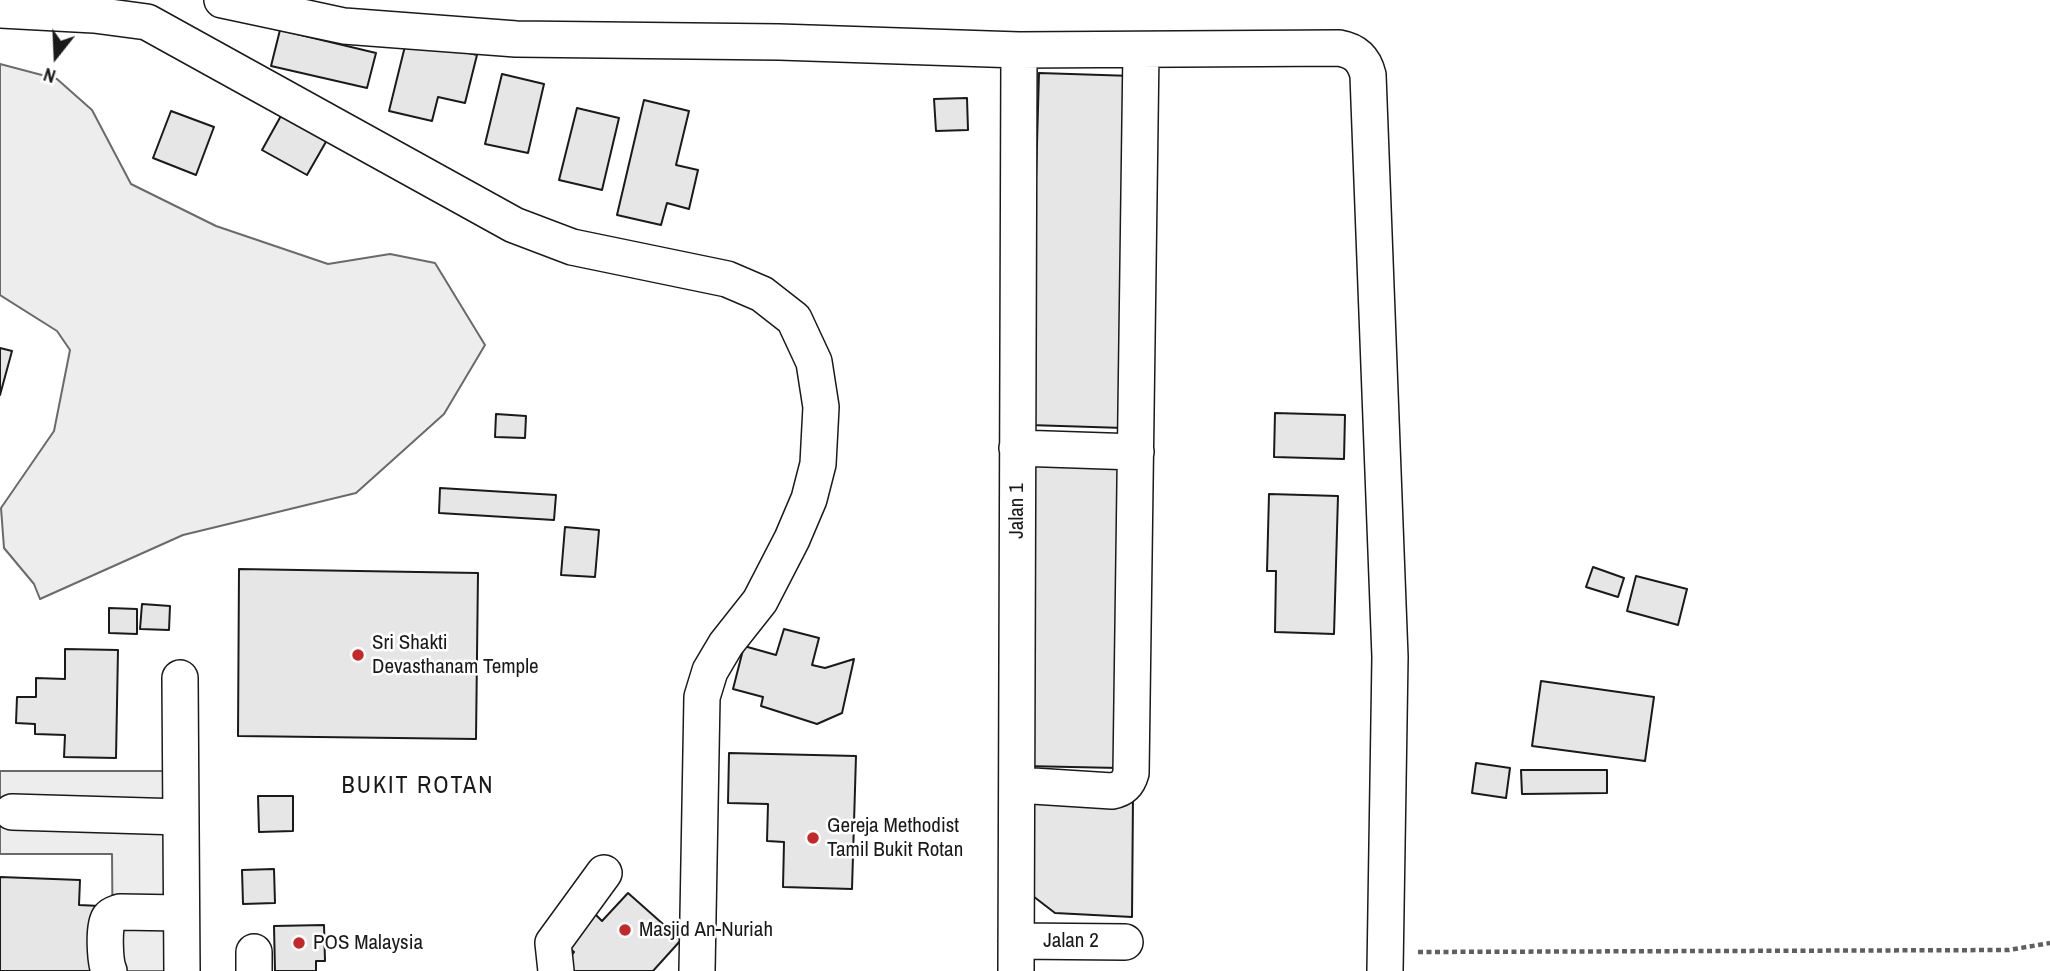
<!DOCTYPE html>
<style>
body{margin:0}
#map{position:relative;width:2050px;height:971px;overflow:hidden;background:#fff;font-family:"Archivo Narrow",sans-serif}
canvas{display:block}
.north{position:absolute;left:21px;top:21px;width:70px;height:70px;-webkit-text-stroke:5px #fff;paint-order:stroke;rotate:198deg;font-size:19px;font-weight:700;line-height:28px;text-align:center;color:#1a1a1a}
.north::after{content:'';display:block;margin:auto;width:24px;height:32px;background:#1a1a1a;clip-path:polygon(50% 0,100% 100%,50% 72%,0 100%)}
</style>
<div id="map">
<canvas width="2050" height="971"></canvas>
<div class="north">N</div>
</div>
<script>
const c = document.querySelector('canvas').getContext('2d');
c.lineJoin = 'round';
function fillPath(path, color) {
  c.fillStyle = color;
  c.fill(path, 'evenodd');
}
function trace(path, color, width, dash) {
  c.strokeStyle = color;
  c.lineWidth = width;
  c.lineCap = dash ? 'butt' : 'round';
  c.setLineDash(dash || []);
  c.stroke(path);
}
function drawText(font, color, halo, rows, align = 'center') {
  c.font = font + ' "Archivo Narrow",sans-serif';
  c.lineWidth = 5;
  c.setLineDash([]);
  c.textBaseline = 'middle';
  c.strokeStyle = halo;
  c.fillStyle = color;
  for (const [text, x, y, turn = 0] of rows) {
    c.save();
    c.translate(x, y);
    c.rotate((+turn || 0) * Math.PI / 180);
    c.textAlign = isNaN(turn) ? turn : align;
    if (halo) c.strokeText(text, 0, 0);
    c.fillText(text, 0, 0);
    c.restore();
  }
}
const built = new Path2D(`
 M0,64L57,79L92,110L131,184L216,226L328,264L390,254L435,263L485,345L444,414L356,493L183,535L40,599L34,584L4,548L1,508L54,431L70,350L57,331L0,295Z
 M0,771H175L176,971H113L112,854H0Z`);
const building = new Path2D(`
 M280,30L376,53L367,88L271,66Z
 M407,38L477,55L465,103L438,97L432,121L389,111Z
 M1039,73L1133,76L1124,428L1029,425Z
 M502,74L544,84L528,153L485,144Z
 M967,98L968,130L936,131L934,99Z
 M644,100L689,111L676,165L698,170L689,209L667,203L661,225L617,215Z
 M577,108L619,118L602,190L559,180Z
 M171,111L214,127L196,175L153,158Z
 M282,114L327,140L307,175L262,150Z
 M0,348L12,351L0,395Z
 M1275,413L1345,415L1344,459L1274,457Z
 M496,414L526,416L525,438L495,437Z
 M1032,453L1127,456L1119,768L1024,766Z
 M440,488L556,495L554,520L439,513Z
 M1269,494L1338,496L1334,634L1275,632L1276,571H1267Z
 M565,527L599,530L595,577L561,575Z
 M1593,567L1624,578L1618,597L1586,587Z
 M239,569L478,573L476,739L238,736Z
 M1636,576L1687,589L1678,625L1627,611Z
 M142,604L170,606L169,630L140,629Z
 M109,608L137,609V634L109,633Z
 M784,629L819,638L812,665L825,668L854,659L842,713L817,724L761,706L763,697L733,689L744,646L776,655Z
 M65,649L118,650L116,758L64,757L65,735L35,734V724L16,723L17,697H36V678L65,679Z
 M1541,681L1654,697L1645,761L1532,746Z
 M729,753L856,756L852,889L783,887L784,842L767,841L768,804L728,803Z
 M1476,763L1510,768L1506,798L1472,793Z
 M1521,770H1607V793L1522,794Z
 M1032,795L1133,796L1132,917L1055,913L1029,893Z
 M258,796H293V831L259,832Z
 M274,869L275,903L243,904L242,870Z
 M0,877L80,880L79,905L100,906L98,971H0Z
 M628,893L681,940L653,971H574L565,963L574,952L567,946L595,914L602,921Z
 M324,925L325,961H316V971H275L274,926Z`);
const path = new Path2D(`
 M1418,952L2009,950L2050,943`);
const minor = new Path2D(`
 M222,0L344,26L516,39L779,42L1019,50L1339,48C1356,51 1364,59 1368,75L1390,657L1385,971
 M0,10L94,15L147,22L514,225L572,247L727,279L762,294L794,319L814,362L821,407L818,464L809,499L792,539L760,601L726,644L710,671L702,697L697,971
 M1017,448L1136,452
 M180,678L182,971
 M1017,785L1112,791C1123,789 1128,784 1131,773L1141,50
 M12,812L181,817
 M1016,941L1125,942
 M254,952V971
 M109,971C105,962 103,926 109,918C112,914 115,914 120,912L181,913
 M556,971L553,943L604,873
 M1016,971L1019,50`);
const markers = [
 [358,655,7,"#c62828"],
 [813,838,7,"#c62828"],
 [625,930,7,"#c62828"],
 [299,943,7,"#c62828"]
];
const streetNames = [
 ["Jalan 1",1017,511,-90],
 ["Jalan 2",1071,941]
];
const poiNames = [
 ["Sri Shakti",372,643],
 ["Devasthanam Temple",372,667],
 ["Gereja Methodist",827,826],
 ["Tamil Bukit Rotan",827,850],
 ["Masjid An-Nuriah",639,930],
 ["POS Malaysia",313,943]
];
const quarterNames = [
 ["BUKIT ROTAN",418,787]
];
fillPath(built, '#ededed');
trace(built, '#6a6a6a', 2);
fillPath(building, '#e6e6e6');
trace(building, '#1a1a1a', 2);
trace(minor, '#1a1a1a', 38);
trace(path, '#5f5f5f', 4.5, [5, 3.5]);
trace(minor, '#fff', 35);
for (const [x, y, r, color] of markers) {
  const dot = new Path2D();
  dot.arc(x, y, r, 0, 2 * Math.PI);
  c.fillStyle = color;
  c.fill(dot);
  trace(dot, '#fff', 2.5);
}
drawText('21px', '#1a1a1a', '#fff', streetNames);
drawText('21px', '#1a1a1a', '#fff', poiNames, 'left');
c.letterSpacing = '2px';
drawText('24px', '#1a1a1a', '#fff', quarterNames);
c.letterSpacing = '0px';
</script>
